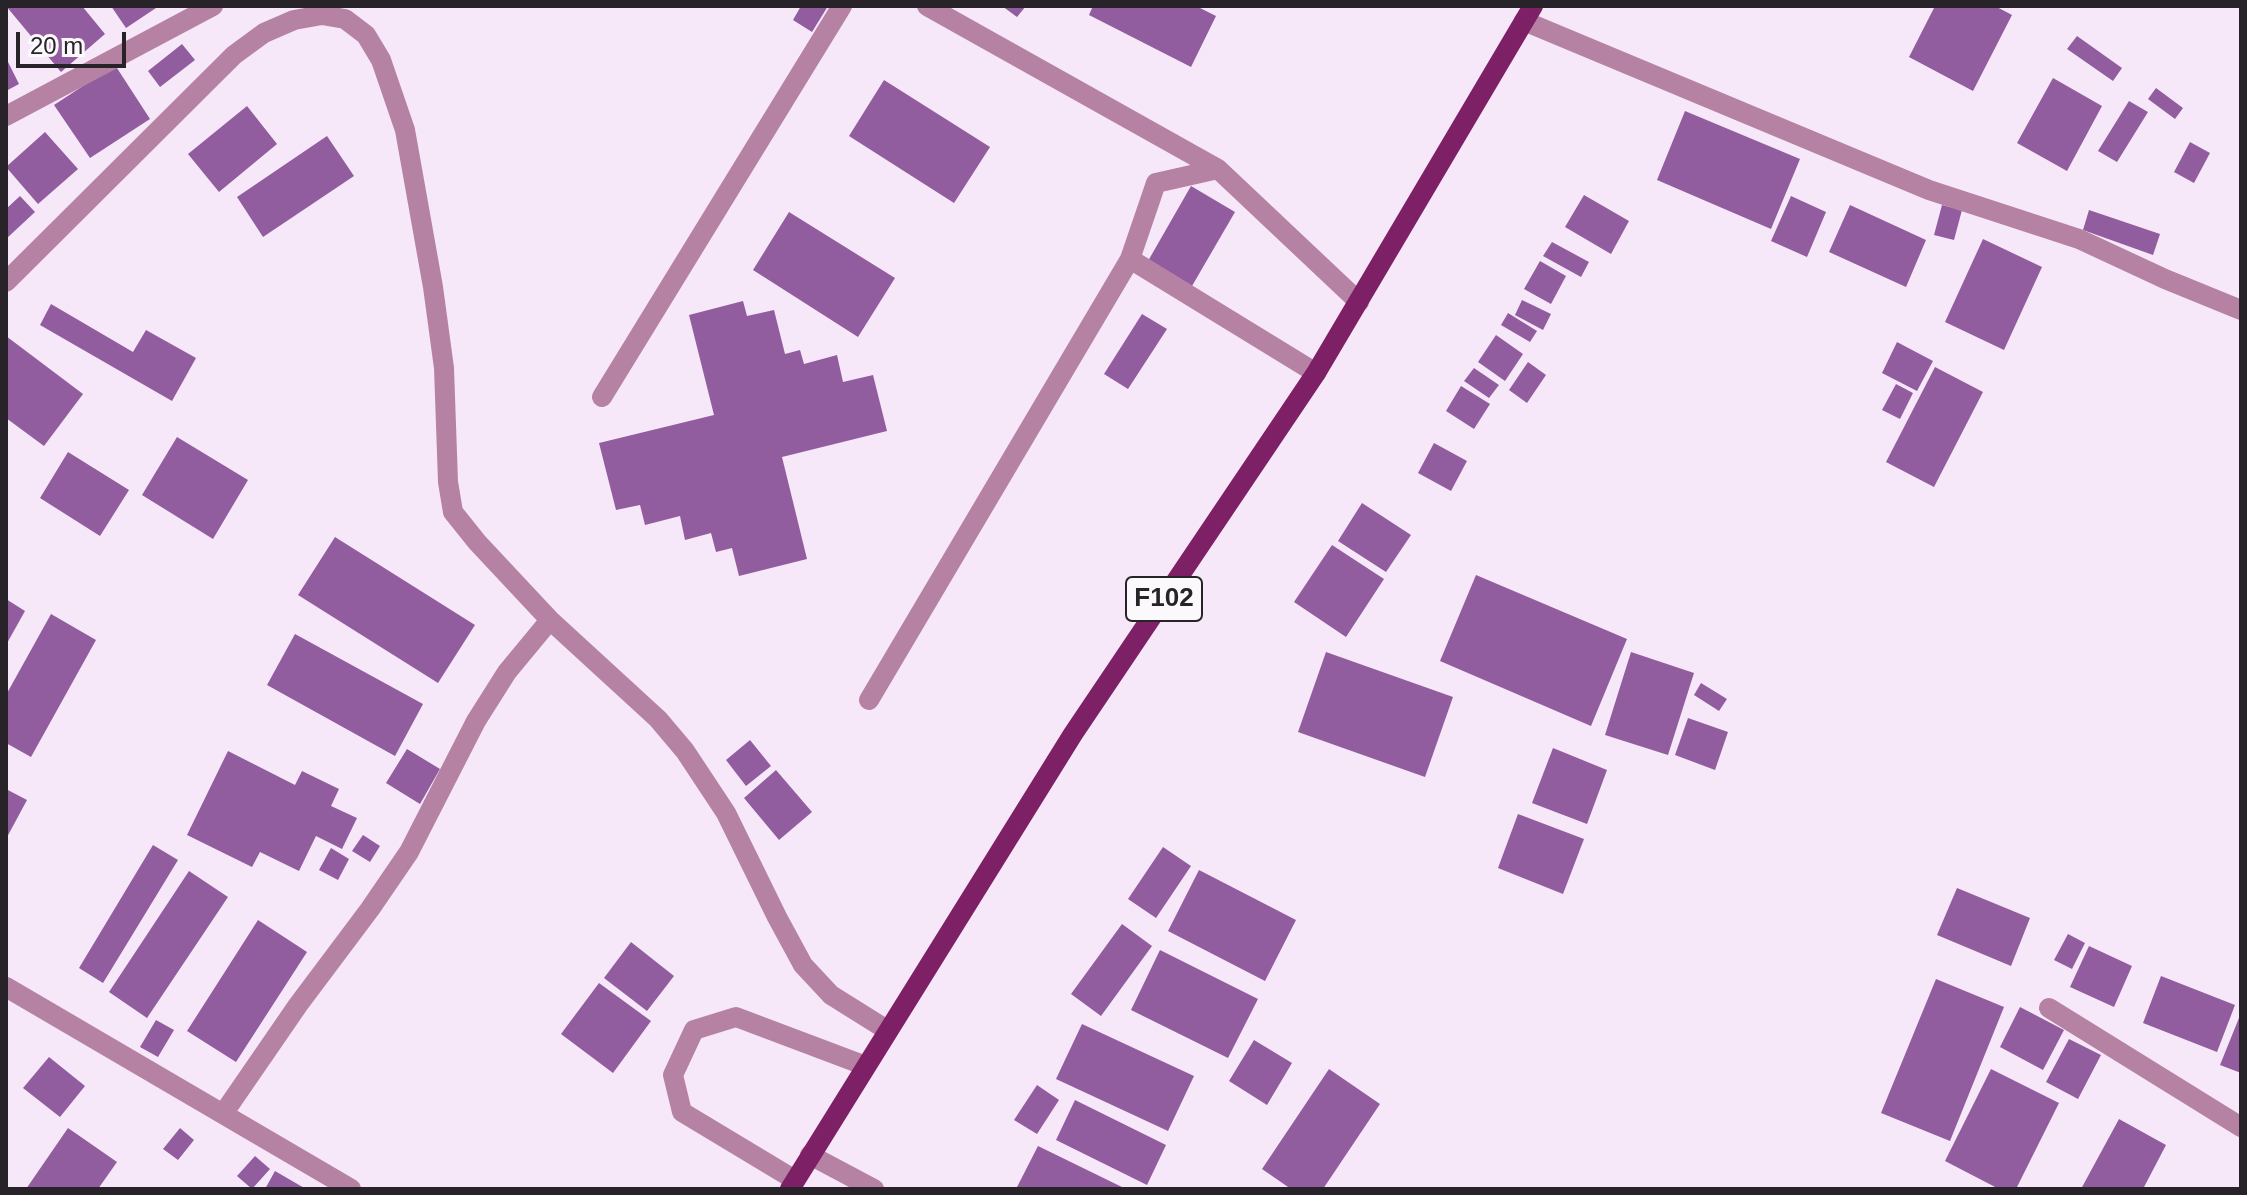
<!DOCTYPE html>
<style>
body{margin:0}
#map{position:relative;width:2247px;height:1195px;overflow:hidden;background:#f6e7f9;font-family:Arial,sans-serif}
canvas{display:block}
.frame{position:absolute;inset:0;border:8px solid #282329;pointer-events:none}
.scale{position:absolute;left:16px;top:32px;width:110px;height:36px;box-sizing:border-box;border:4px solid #282329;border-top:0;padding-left:10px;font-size:24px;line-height:28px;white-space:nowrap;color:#282329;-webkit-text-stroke:6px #fcf9fd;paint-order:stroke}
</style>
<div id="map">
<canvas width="2247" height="1195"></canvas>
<div class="frame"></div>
<div class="scale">20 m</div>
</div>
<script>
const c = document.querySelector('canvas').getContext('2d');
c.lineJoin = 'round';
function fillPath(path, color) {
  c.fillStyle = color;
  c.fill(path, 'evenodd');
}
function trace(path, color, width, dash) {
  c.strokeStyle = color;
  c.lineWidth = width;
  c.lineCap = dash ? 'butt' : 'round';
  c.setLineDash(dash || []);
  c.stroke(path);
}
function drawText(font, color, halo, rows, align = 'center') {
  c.font = font + ' Arial,sans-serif';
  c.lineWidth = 6;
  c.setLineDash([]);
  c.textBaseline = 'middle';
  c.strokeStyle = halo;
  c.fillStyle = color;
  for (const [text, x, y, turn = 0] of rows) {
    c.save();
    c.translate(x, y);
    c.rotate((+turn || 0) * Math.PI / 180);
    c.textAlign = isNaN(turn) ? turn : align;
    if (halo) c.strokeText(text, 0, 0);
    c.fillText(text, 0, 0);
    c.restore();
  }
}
const building = new Path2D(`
 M6,6H82L105,34L61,72Z
 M111,6H159L126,28Z
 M801,6H828L812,32L793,20Z
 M1002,6H1026L1017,17Z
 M1093,6H1196L1216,16L1191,67L1089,15Z
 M1935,6H1995L2012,15L1973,91L1909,57Z
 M2077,36L2122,68L2113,81L2067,49Z
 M182,44L195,60L160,87L148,71Z
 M6,58L19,84L6,91Z
 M115,65L150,119L90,158L54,105Z
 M2053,78L2102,106L2067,171L2017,143Z
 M884,80L990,147L954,203L849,136Z
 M2156,88L2183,108L2175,119L2148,99Z
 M2129,101L2148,112L2117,162L2098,151Z
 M247,106L277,144L219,192L188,154Z
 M1685,111L1800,159L1771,229L1657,180Z
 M45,132L78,169L38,204L6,167Z
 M327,136L354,176L263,237L237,197Z
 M2190,142L2210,153L2194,183L2174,172Z
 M1191,186L1235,212L1192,286L1148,261Z
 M1584,195L1629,221L1611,254L1565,227Z
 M20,196L35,212L6,239V209Z
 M1791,196L1826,212L1807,257L1771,241Z
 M1850,205L1926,240L1906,287L1829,252Z
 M1942,205L1962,210L1954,240L1934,235Z
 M2089,210L2160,234L2153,255L2083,230Z
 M789,212L895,278L858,337L753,270Z
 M1983,239L2042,267L2004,350L1945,322Z
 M1552,242L1589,262L1581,277L1543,256Z
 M1540,261L1566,276L1551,304L1524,289Z
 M1522,300L1551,314L1543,330L1515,315Z
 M743,301L747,316L774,310L785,354L800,350L804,364L837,355L843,382L873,375L887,431L782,457L807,559L739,576L732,548L716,552L711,533L685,540L680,516L645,525L640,505L616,510L599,443L714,415L689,315Z
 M51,304L133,352L146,330L196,358L172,401L40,325Z
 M1508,313L1537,331L1530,342L1501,325Z
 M1142,314L1167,329L1128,389L1104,374Z
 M1496,335L1523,354L1505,381L1478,362Z
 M6,336L83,394L44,446L6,418Z
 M1897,342L1933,361L1917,391L1882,373Z
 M1528,362L1546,375L1527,403L1509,390Z
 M1935,367L1983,392L1934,487L1886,462Z
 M1474,368L1499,385L1489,398L1464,381Z
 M1896,384L1913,393L1900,419L1882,410Z
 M1461,386L1490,404L1474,429L1446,411Z
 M177,437L248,480L213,539L142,495Z
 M1434,443L1467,461L1451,491L1418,473Z
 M68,452L129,490L100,536L40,498Z
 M1362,503L1411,535L1386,572L1338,541Z
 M335,537L475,625L438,683L298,595Z
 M1332,545L1384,579L1346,637L1294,602Z
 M1476,575L1627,639L1591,726L1440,661Z
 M6,599L25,611L6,645Z
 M51,614L96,640L31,757L6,743V695Z
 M295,634L423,704L395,756L267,685Z
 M1326,652L1453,697L1425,777L1298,732Z
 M1631,652L1694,673L1668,755L1605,735Z
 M1701,683L1727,699L1719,711L1694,695Z
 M1688,718L1728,732L1715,770L1675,755Z
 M750,740L771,766L746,786L726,760Z
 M1553,748L1607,770L1587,824L1532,803Z
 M407,749L440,769L420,804L386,783Z
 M228,751L295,785L302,771L339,789L331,806L357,818L342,849L316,836L299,871L260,852L252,867L187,835Z
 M776,770L812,812L779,840L744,798Z
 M6,789L27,800L6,839Z
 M1518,814L1584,839L1563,894L1498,868Z
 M363,835L380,846L370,862L352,851Z
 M153,845L178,860L103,983L79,968Z
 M1163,847L1191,866L1156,918L1128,899Z
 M331,848L349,859L338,880L319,870Z
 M1199,870L1296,920L1265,981L1168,931Z
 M189,871L228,897L147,1018L109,992Z
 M1957,888L2030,918L2011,966L1937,935Z
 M258,920L307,952L236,1062L187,1031Z
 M1122,924L1152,946L1101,1016L1071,994Z
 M2068,934L2085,943L2072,969L2054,960Z
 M631,942L674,976L647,1011L604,978Z
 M2089,946L2132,966L2114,1007L2070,987Z
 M1160,950L1258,999L1228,1058L1131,1010Z
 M2161,976L2235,1005L2217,1052L2143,1023Z
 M1936,979L2004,1007L1950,1141L1881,1113Z
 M599,983L651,1021L613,1073L561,1034Z
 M2020,1007L2064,1030L2043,1070L2000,1047Z
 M2241,1013V1073L2220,1065Z
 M156,1020L174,1030L158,1057L140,1047Z
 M1082,1024L1194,1076L1168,1131L1056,1079Z
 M2069,1039L2101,1055L2078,1099L2046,1082Z
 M1254,1040L1292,1063L1267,1105L1229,1081Z
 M49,1057L85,1086L60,1117L23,1088Z
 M1329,1069L1380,1104L1323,1189H1291L1262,1169Z
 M1991,1069L2059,1103L2016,1189H1999L1945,1161Z
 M1037,1085L1059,1100L1037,1134L1014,1120Z
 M1075,1100L1166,1145L1147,1185L1056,1140Z
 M2119,1119L2166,1145L2143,1189H2081Z
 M68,1128L117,1162L98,1189H26Z
 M180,1128L194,1140L178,1160L163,1149Z
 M1038,1146L1126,1189H1016Z
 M255,1156L270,1169L252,1189L237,1176Z
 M275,1171L306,1189H265Z`);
const service = new Path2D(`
 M927,6L1218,169L1359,302
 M1130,259L1316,373
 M602,397L842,6
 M869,700L1130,259L1156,183L1218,169
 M795,1180L682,1112L673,1075L694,1030L736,1017L866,1066`);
const minor = new Path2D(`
 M1524,21L1929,190L2079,239L2165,279L2241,310
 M6,116L213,6
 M6,282L234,55L264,33L294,20L322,15L345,19L366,35L381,60L405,130L433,287L444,368L448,482L453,512L477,542L550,620L658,719L685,751L726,813L777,917L803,965L831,995L887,1030
 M6,987L351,1189
 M2049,1008L2241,1127
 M223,1114L298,1005L370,909L409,852L476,721L507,672L550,620
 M810,1155L874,1189`);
const primary = new Path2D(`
 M790,1189L1073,734L1316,373L1533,6`);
const shields = [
 [1164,599,76]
];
const shieldNames = [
 ["F102",1164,599]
];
fillPath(building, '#925d9f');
trace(service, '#b682a4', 20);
trace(minor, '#b682a4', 20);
trace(primary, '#7e2066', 20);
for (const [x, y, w] of shields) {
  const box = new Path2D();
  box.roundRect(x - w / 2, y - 22, w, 44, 6);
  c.fillStyle = '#fcf9fd';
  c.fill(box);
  trace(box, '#282329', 2);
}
drawText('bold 26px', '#282329', null, shieldNames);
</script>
